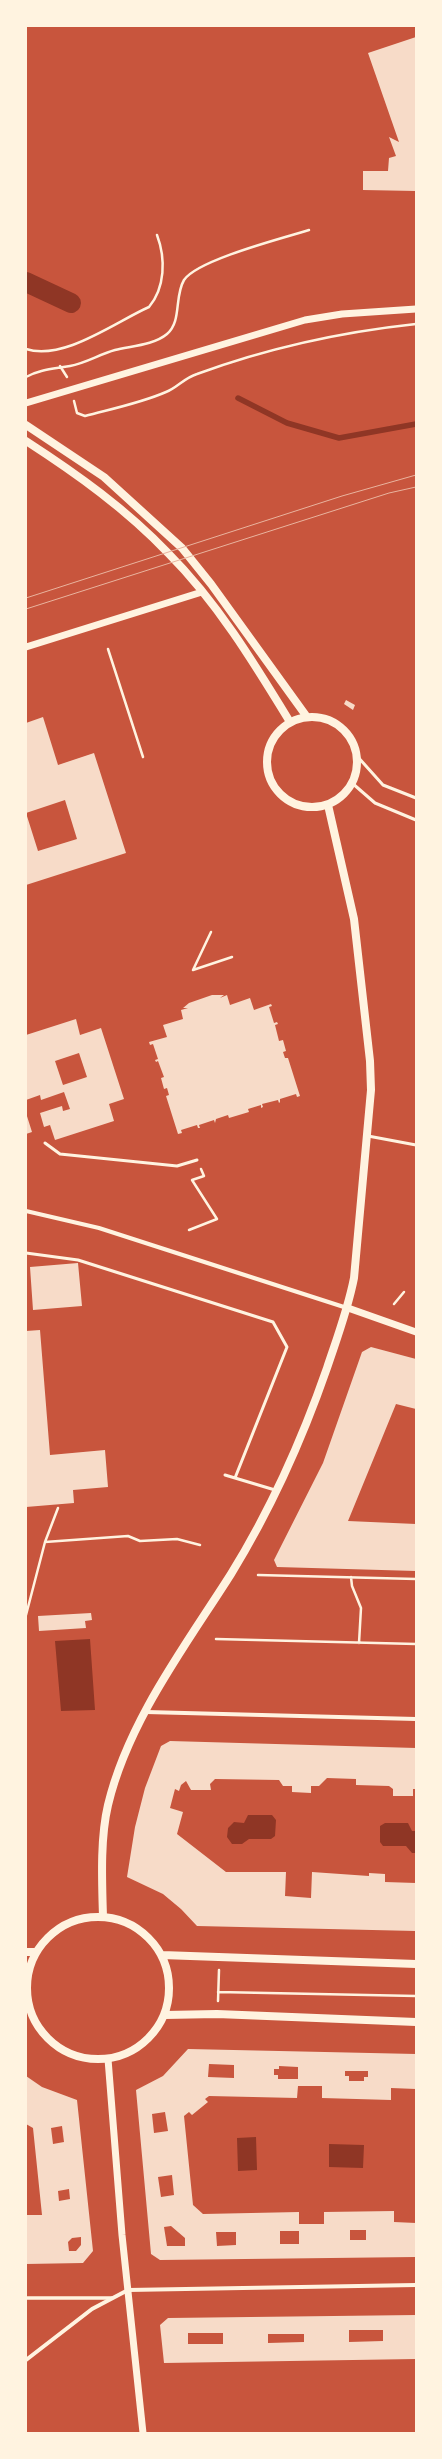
<!DOCTYPE html>
<style>
body{margin:0}
#map{position:relative;width:442px;height:2459px;overflow:hidden;background:#c8553d;font-family:Roboto,sans-serif}
canvas{display:block}
.frame{position:absolute;inset:0;border:27px solid #fff3e0;pointer-events:none}
</style>
<div id="map">
<canvas width="442" height="2459"></canvas>
<div class="frame"></div>
</div>
<script>
const c = document.querySelector('canvas').getContext('2d');
c.lineJoin = 'round';
function fillPath(path, color) {
  c.fillStyle = color;
  c.fill(path, 'evenodd');
}
function trace(path, color, width, dash) {
  c.strokeStyle = color;
  c.lineWidth = width;
  c.lineCap = dash ? 'butt' : 'round';
  c.setLineDash(dash || []);
  c.stroke(path);
}
const water = new Path2D(`
 M90,1639L95,1710L61,1711L55,1641Z
 M248,1815H272L276,1820L275,1836L271,1839H249L242,1844H232L227,1837L228,1828L234,1822L244,1823Z
 M385,1823H408L412,1831H416V1853H412L406,1846H383L380,1842V1826Z
 M256,2137L257,2170L238,2171L237,2138Z
 M329,2144L364,2145L363,2168L329,2167Z`);
const stream = new Path2D(`
 M238,398L287,423L339,438L416,424`);
const canal = new Path2D(`
 M26,282L71,303`);
const building = new Path2D(`
 M416,37V191L363,190V171H388L389,158L396,156L389,137L399,142L368,53Z
 M346,700L355,705L353,710L344,704Z
 M43,717L58,765L94,753L126,853L26,885V813L38,851L77,839L65,800L26,813V723Z
 M212,995H224L220,998L227,995L230,1005L250,998L254,1010L271,1004L272,1006L269,1007L274,1023L277,1022L278,1024L275,1025L279,1041L283,1040L286,1051L283,1052L285,1058H288L300,1096L297,1097L296,1094L280,1099V1102L279,1103L278,1100L262,1104L263,1107L261,1108V1105L248,1109L249,1112L229,1118L228,1115L216,1119L215,1123L214,1120L199,1125L200,1128H198L197,1125L181,1130L182,1133L178,1134L166,1096L169,1095L167,1088L164,1089L161,1078L164,1077L158,1061L156,1062L155,1060L158,1059L153,1044L150,1045L149,1042L167,1037L163,1025L183,1019L181,1010L188,1008H183L189,1003Z
 M76,1019L80,1035L101,1028L124,1099L109,1104L114,1121L55,1140L50,1125L44,1127L40,1113L62,1106L63,1111L70,1109L64,1092L41,1100L40,1095L26,1100V1035ZM79,1053L87,1077L63,1085L55,1061Z
 M26,1113L32,1132L26,1134Z
 M78,1263L82,1306L33,1310L30,1267Z
 M40,1330L50,1455L105,1450L108,1487L73,1490L74,1503L26,1507V1331Z
 M371,1347L416,1359V1409L396,1404L348,1521L416,1524V1571L277,1567L274,1560L323,1463L362,1352Z
 M91,1613L92,1620L85,1621L86,1628L39,1631L38,1616Z
 M170,1741L416,1748V1789H413V1796H393V1789L389,1786L356,1785V1779L327,1778L319,1786H311V1793L292,1792V1786H283L279,1780L215,1779L210,1784L211,1790H191L186,1781L181,1785L179,1791L175,1789L170,1808L183,1812L177,1834L226,1872H286L285,1896L311,1898L312,1872L369,1876V1873L385,1874V1882L416,1883V1931L197,1926L181,1909L163,1894L127,1877L135,1827L145,1788L161,1746Z
 M188,2049L416,2054V2089L391,2088V2100L322,2098V2086H298L297,2098L209,2096L205,2099L208,2102L192,2115L189,2112L184,2116L193,2205L203,2214L299,2212V2224H324V2212L394,2211V2222L416,2223V2257L160,2260L151,2254L136,2090L163,2076ZM209,2064L234,2065V2078L208,2077ZM279,2066L298,2067V2079H278V2075H274V2069H279ZM345,2071H368V2077H364V2081H349V2076H345ZM165,2112L168,2131L154,2133L152,2114ZM172,2175L174,2195L161,2197L158,2177ZM171,2226L185,2238V2246H167L164,2227ZM350,2230H366V2240H350ZM280,2231H299V2244H280ZM216,2232H236V2245L217,2246Z
 M26,2076L42,2087L77,2100L93,2251L83,2263L26,2264V2215H42L33,2128L26,2124ZM62,2126L64,2142L53,2144L51,2128ZM69,2189L70,2199L59,2201L58,2191ZM81,2237V2245L76,2251H69L68,2242L72,2238Z
 M416,2315V2359L164,2363L160,2325L168,2318ZM349,2330H383V2341L349,2342ZM188,2333H223V2344H188ZM268,2334H304V2342L268,2343Z`);
const path = new Path2D(`
 M26,349C64,361 115,322 149,307C165,288 166,259 157,235
 M60,366L67,377
 M26,377C41,369 54,369 70,366C86,363 100,354 115,350C131,346 154,345 167,334C182,321 174,297 184,280C197,260 283,238 309,230
 M74,401L77,413L85,416C111,409 141,403 166,392C177,388 184,378 197,374C268,348 341,332 416,324
 M108,649L143,757
 M211,932L193,970L232,957
 M189,1230L217,1219L192,1180L204,1176L201,1169
 M394,1304L404,1292
 M45,1542L58,1508
 M258,1575L416,1579
 M351,1577L352,1586L361,1608L359,1643
 M26,1615L45,1542L128,1536L140,1541L177,1539L200,1545
 M216,1639L416,1644
 M218,1992L416,1996
 M218,2001L219,1970`);
const service = new Path2D(`
 M357,756L383,785L416,798
 M352,783L375,803L416,820
 M368,1136L416,1145
 M45,1143L60,1154L177,1166L197,1160
 M26,1253L78,1260L273,1322L287,1347L235,1478
 M225,1475L275,1490`);
const pedestrian = new Path2D(`
 M26,2298H112`);
const minor = new Path2D(`
 M26,1211L99,1228L347,1308
 M146,1712L416,1719
 M26,2360L92,2309L128,2290L416,2285`);
const tertiary = new Path2D(`
 M26,403L305,320L342,314L416,309
 M26,647L202,592
 M348,1308L416,1332
 M108,2059L122,2235L143,2433`);
const secondary = new Path2D(`
 M26,425L104,477L182,548L211,584L307,717
 M26,441C77,474 126,509 168,553C217,602 254,663 290,722
 M267 762a45 45 0 1 1 90 0a45 45 0 1 1-90 0Z
 M103,1917C102,1881 100,1839 108,1805C128,1721 186,1645 231,1574C271,1509 302,1440 327,1368C337,1338 348,1309 354,1278L371,1090L370,1061L354,919L328,805
 M27 1988a71 71 0 1 1 142 0a71 71 0 1 1-142 0Z
 M26,1952H36
 M162,1955L416,1964
 M165,2015L217,2014L416,2022`);
const tram = new Path2D(`
 M26,598L342,496L416,475
 M26,609L389,493L416,487`);
fillPath(water, '#8f3625');
trace(stream, '#8f3625', 5.5);
trace(canal, '#8f3625', 20);
fillPath(building, '#f7dbc8');
trace(path, '#fff3e0', 2.5);
trace(service, '#fff3e0', 3);
trace(pedestrian, '#fff3e0', 3.5);
trace(minor, '#fff3e0', 4);
trace(tertiary, '#fff3e0', 7);
trace(secondary, '#fff3e0', 8);
trace(tram, '#e9b49f', 1);
</script>
